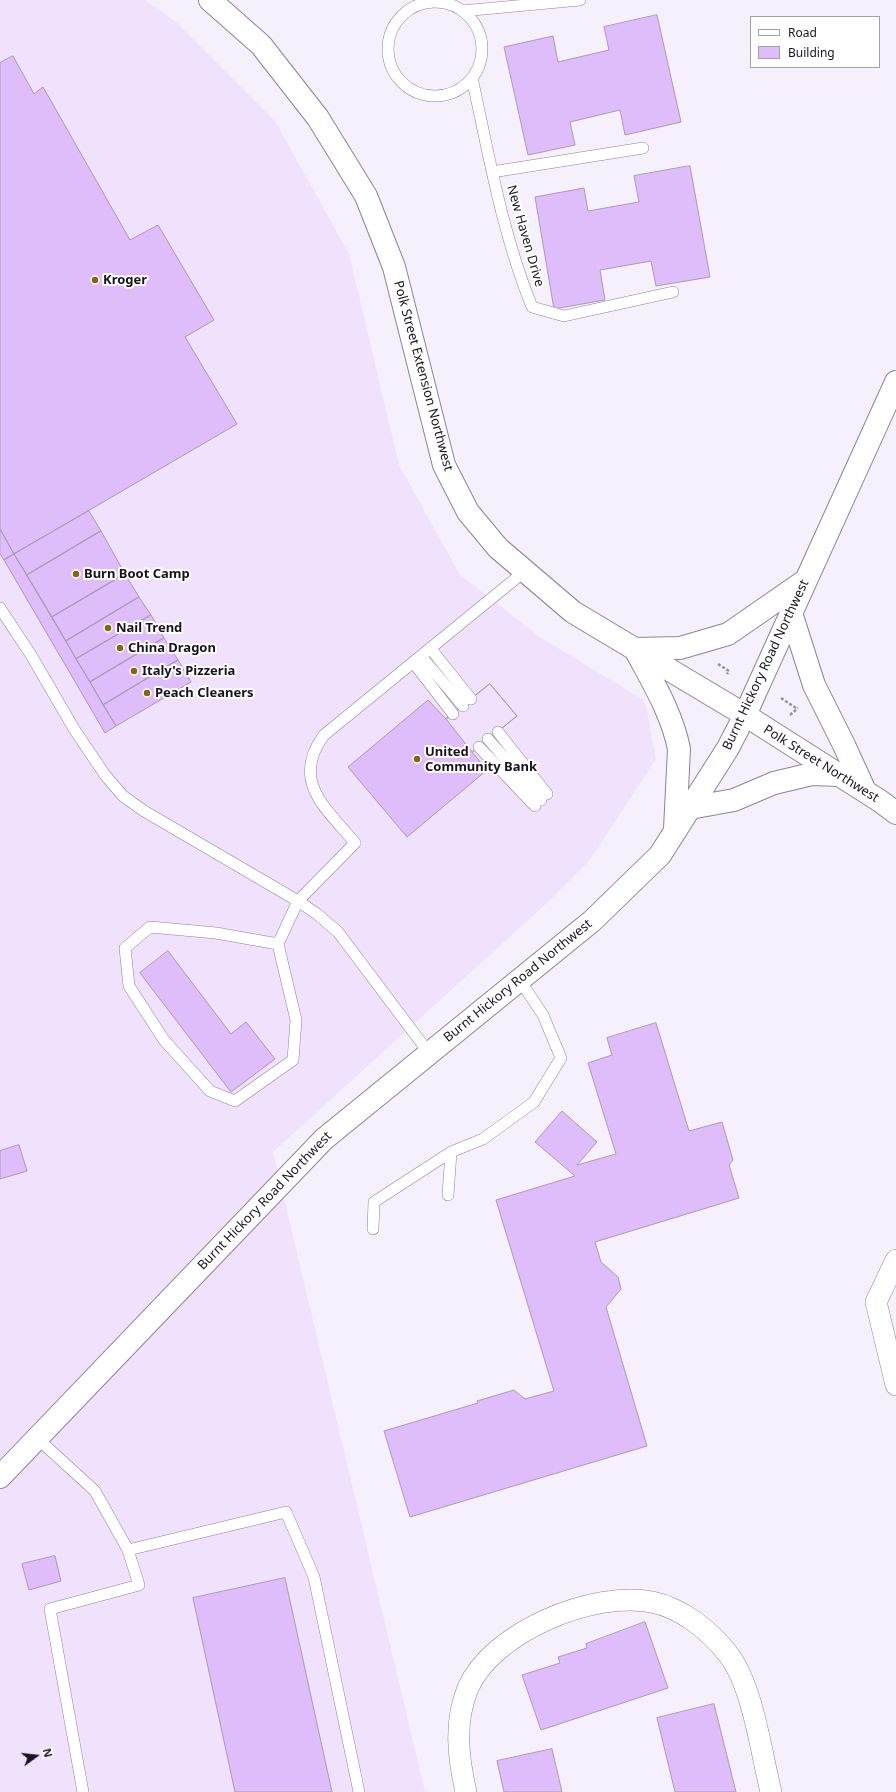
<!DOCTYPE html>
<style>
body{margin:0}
#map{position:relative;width:896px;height:1792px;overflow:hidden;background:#f6f0fc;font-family:"Noto Sans",sans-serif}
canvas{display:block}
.legend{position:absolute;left:750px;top:16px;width:130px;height:52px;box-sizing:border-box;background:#fff;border:1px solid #a3a1a5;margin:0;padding:5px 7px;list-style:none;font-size:12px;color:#19131d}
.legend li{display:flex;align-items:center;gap:8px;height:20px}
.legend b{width:20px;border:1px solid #a3a1a5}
.north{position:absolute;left:16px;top:1736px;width:40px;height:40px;-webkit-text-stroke:3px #fff;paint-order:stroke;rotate:75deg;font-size:11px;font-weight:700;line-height:16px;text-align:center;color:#19131d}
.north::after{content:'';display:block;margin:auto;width:14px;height:18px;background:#19131d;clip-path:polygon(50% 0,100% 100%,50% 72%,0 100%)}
</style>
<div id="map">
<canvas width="896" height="1792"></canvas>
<ul class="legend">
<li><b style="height:5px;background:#fff"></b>Road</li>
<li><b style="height:11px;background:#dfbcfa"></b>Building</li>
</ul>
<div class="north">N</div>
</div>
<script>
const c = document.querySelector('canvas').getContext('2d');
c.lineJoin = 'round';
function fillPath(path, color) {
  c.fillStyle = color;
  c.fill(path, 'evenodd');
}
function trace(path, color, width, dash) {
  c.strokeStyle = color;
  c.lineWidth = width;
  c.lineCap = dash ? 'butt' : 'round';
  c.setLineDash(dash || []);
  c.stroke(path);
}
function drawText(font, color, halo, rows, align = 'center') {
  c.font = font + ' "Noto Sans",sans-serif';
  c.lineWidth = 4;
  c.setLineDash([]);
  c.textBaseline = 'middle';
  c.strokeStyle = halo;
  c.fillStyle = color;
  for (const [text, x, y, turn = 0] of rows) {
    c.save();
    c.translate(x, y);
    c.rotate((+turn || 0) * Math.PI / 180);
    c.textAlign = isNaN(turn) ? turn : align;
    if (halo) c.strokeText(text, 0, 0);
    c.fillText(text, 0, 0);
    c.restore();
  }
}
const built = new Path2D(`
 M0,0H145L176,22L275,121L349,254L399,465L460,575L540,637L645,701L656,759L589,861L549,901L273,1152L425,1792H0Z`);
const building = new Path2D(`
 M657,15L681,122L625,135L620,110L570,122L575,145L528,155L504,47L553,36L558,62L609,50L604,27Z
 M13,56L34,94L43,87L130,240L158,225L214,320L185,337L237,424L14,554L0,529V63Z
 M690,166L710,277L656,286L651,261L600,270L605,300L554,309L535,197L584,188L588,211L639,202L634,176Z
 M89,511L101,531L27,575L14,554Z
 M0,529L14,554L4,560L0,554Z
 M101,531L125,574L52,617L27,575Z
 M14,554L116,726L105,733L4,560Z
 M125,574L139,597L66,641L52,617Z
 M139,597L151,615L76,659L66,641Z
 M151,615L164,638L90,682L76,659Z
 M164,638L178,660L103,705L90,682Z
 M178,660L191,682L116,726L103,705Z
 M490,684L517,716L472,752L487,770L407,837L348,767L428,700L446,719Z
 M490,684L517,716L472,752L446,719Z
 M168,951L231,1034L246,1022L275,1059L231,1092L140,973Z
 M656,1023L689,1131L722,1122L733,1160L729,1165L739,1198L595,1242L601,1262L618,1277L621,1289L606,1307L647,1446L410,1517L384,1431L478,1403L477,1401L514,1390L525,1399L554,1391L496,1200L575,1176L535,1142L562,1111L597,1142L577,1165L616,1154L588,1063L612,1055L607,1038Z
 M19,1145L27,1171L0,1179V1151Z
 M55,1556L61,1581L29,1590L22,1564Z
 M285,1578L332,1792H235L193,1598Z
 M645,1622L668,1688L541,1730L522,1675L560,1663L558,1657L587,1648L586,1644Z
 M714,1704L736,1792H675L657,1718Z
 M552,1749L562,1792H504L497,1761Z`);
const path = new Path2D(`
 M718,664L729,671L727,674
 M781,698L796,708
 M790,715L798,708`);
const service = new Path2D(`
 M388 49a47 47 0 1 1 94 0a47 47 0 1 1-94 0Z
 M462,11L580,0
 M472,78C489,155 502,233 532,307L564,316L673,292
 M492,172L643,148
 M0,608L31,655L74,729L105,775L123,796L144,811L298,901L317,914L338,932L429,1053
 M430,648L471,699
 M421,656L463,706
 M413,662L453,714
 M498,732L547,794
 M488,739L541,800
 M479,747L535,806
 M278,944L216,933L150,927L125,948L129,986L164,1040L210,1091L235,1101L293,1060L296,1020L278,944L298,901L355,843C326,808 290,781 324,735L525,571
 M448,1195L451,1152
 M373,1229L374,1202L451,1152L483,1139L534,1102L561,1058L543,1015L519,979
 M37,1438L95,1491L128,1550L139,1585L50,1609L83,1792
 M128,1550L286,1512L314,1577L359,1792`);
const minor = new Path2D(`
 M896,1260L876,1302L896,1385
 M466,1792C458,1757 454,1722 468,1688C492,1632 594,1590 652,1602C682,1608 710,1631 728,1654C753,1686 761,1752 771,1792`);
const tertiary = new Path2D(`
 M210,0L261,45L318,118L366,196L394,267L444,465L468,512L498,548L573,612L745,715L880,801L896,813
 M791,613L814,685L844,745L865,791
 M690,808L734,800L774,783L812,774L839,775
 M675,829L679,749C672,713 652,681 635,649L680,648L728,634L806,580
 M0,1477L324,1139L592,921L660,855L728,748L745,715L896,382`);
const markers = [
 [95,280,4,"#876702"],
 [76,574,4,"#876702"],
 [108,628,4,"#876702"],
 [120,648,4,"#876702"],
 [134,671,4,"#876702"],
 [147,693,4,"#876702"],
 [417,759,4,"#876702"]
];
const streetNames = [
 ["New Haven Drive",525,236,74],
 ["Polk Street Extension Northwest",423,376,75],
 ["Burnt Hickory Road Northwest",766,665,-65],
 ["Polk Street Northwest",821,764,32],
 ["Burnt Hickory Road Northwest",518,981,-39],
 ["Burnt Hickory Road Northwest",265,1201,-46]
];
const poiNames = [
 ["Kroger",103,280],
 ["Burn Boot Camp",84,574],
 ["Nail Trend",116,628],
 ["China Dragon",128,648],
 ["Italy's Pizzeria",142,671],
 ["Peach Cleaners",155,693],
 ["United",425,752],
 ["Community Bank",425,767]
];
fillPath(built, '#f0e1fd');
fillPath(building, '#dfbcfa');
trace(building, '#a99ab5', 1);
trace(service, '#90819c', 12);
trace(minor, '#90819c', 22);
trace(tertiary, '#90819c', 24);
trace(path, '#98929d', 2.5, [3, 2]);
trace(service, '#fff', 11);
trace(minor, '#fff', 21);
trace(tertiary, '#fff', 22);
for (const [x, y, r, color] of markers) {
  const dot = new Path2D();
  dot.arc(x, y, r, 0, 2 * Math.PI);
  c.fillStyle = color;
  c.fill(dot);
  trace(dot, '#fff', 1.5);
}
drawText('13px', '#19131d', '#fff', streetNames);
drawText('bold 13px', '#19131d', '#fff', poiNames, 'left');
</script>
